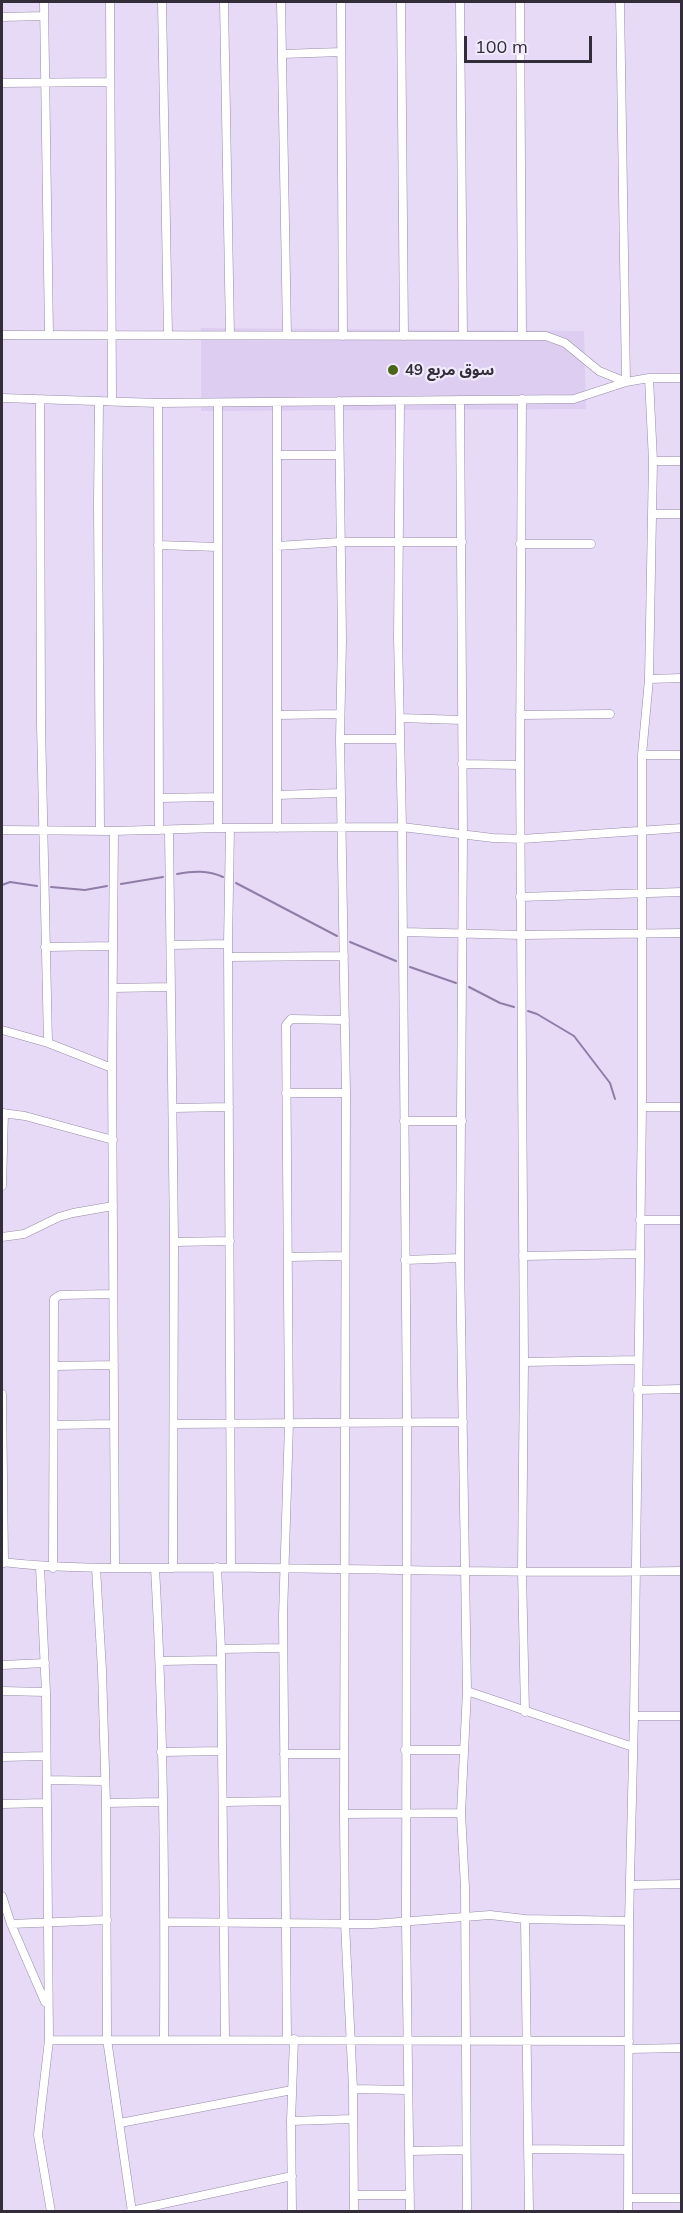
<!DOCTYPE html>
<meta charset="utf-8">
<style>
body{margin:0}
#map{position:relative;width:683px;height:2213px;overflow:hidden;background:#e6daf7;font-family:Mulish,sans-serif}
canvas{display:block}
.frame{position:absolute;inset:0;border:3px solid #322d38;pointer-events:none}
.scale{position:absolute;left:464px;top:36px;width:128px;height:27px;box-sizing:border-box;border:3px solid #322d38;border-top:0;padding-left:8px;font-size:18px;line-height:21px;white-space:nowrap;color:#322d38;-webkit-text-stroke:4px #f1eafc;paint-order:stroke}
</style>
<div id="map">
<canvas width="683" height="2213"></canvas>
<div class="frame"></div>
<div class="scale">100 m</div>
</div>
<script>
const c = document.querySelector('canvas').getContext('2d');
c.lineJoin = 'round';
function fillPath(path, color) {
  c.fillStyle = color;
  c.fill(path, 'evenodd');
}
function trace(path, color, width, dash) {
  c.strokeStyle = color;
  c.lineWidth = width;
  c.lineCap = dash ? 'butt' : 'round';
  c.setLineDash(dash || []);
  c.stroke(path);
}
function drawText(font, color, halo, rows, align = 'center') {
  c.font = font + ' Mulish,"Noto Sans Arabic",sans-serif';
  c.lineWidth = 4.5;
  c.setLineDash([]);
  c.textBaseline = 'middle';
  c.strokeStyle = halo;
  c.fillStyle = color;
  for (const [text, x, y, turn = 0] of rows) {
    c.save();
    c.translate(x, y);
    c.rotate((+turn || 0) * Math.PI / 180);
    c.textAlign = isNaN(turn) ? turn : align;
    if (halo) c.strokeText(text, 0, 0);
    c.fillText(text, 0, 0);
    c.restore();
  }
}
const built = new Path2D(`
 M201,328L584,331L586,409L201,411Z`);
const stream = new Path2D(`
 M177,874C193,871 208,870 223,877
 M236,883L337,936
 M121,884L163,877
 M2,885L10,882L37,886
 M51,887L85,890L107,886
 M350,942L396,961
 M410,967L456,983
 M469,987L500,1003L514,1007
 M528,1011L537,1014L574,1036L610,1083L615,1099`);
const street = new Path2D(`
 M44,2L49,335
 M110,2L112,401
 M162,2L168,335
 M224,2L230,335
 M281,2L287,335
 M341,2L343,336
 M401,2L404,336
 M460,2L463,336
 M520,2L522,336
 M2,17L44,16
 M282,54L341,52
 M2,83L110,82
 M2,335L546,336L565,343L599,371L626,382L620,2
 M2,398L158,403L574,399L626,382L649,378H682
 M522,399L520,765L524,1362L522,1571L525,1712
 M40,400L41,724L48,1043
 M99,401L98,504L100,831
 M339,401L342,640L340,739L346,1093L344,1814L345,1923L353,2089L354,2212
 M400,401L398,637L402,827L407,1423L406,1922L410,2212
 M277,402V828
 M158,403L159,830
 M277,455H339
 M653,461H682
 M652,514H682
 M520,544H591
 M158,545L218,547
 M277,546L340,542H462
 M649,679L682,678
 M277,715L340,714
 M520,715L610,714
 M400,718L462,720
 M340,739H400
 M642,755H682
 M462,764L520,765
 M277,795L340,793
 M159,798L217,797
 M218,828V403
 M230,828L228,944L231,1567
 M2,830L114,831L218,828L402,827L493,838L522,839L682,828
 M169,830L174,1242L173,1568
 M114,831L112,1068L115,1568
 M520,897L682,892
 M403,932L521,935L682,933
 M171,945L228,944
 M45,947L113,946
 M228,957L344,956
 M113,988L171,987
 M2,1030L48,1043L112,1068
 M286,1093H346
 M642,1107H682
 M173,1108L229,1107
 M2,1113L25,1116L113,1140
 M404,1121H462
 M2,1186L4,1113
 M640,1220H682
 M2,1237L24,1234L59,1217L73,1213L113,1206
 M174,1242L230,1241
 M523,1256L640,1254
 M288,1257L345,1256
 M405,1260L460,1258
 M524,1362L638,1360
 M55,1366L114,1365
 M637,1390L682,1389
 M2,1394L4,1563
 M174,1424L463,1422
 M55,1425L114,1424
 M2,1562C87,1572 174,1566 260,1568C400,1569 541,1574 682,1571
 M40,1567L46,1692L49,2040L38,2135L51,2212
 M217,1567L221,1649L225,2039
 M53,1568L54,1299L60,1295L113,1294
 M96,1568L102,1670L106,1803L107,2039L132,2212
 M155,1568C164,1725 165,1882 164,2039
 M221,1649L283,1648
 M160,1661L221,1660
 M2,1665L45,1663
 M2,1691L46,1692
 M467,1691L633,1747
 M634,1716H682
 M405,1750H464
 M161,1752L222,1751
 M284,1754H344
 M2,1757L46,1756
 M47,1780L104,1781
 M224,1802L284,1801
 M106,1803L162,1802
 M2,1804L46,1803
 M461,1813L465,1887L467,2212
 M344,1814L461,1813L467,1691L460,1258L463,835L460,400
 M630,1885L682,1884
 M2,1896L11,1924L45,2002
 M165,1922L373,1924L490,1915L525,1919
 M11,1924L107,1920
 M49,2040L629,2041
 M287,2040L283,1616L289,1423L286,1025L291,1019L345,1020
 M629,2049L682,2048
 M353,2089L408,2090
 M291,2121L352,2119
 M120,2123L292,2090
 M528,2149L628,2150
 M410,2151L466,2150
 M354,2195H410
 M628,2198H682
 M131,2211L292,2176
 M292,2212L291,2121L294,2039
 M529,2212L525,1919L629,1921
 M628,2212L629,1921L634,1716L642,1107V755L649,679L653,461L649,378`);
const markers = [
 [393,370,6,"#496517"]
];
const poiNames = [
 ["سوق مربع 49",405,370]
];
fillPath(built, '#ddcef1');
trace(stream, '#8f7da7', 2);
trace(street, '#978ca7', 9);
trace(street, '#fff', 8);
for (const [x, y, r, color] of markers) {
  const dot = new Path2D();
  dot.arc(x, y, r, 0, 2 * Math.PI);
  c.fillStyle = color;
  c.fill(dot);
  trace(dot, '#f1eafc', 2);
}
drawText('bold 15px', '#322d38', '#f1eafc', poiNames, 'left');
</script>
